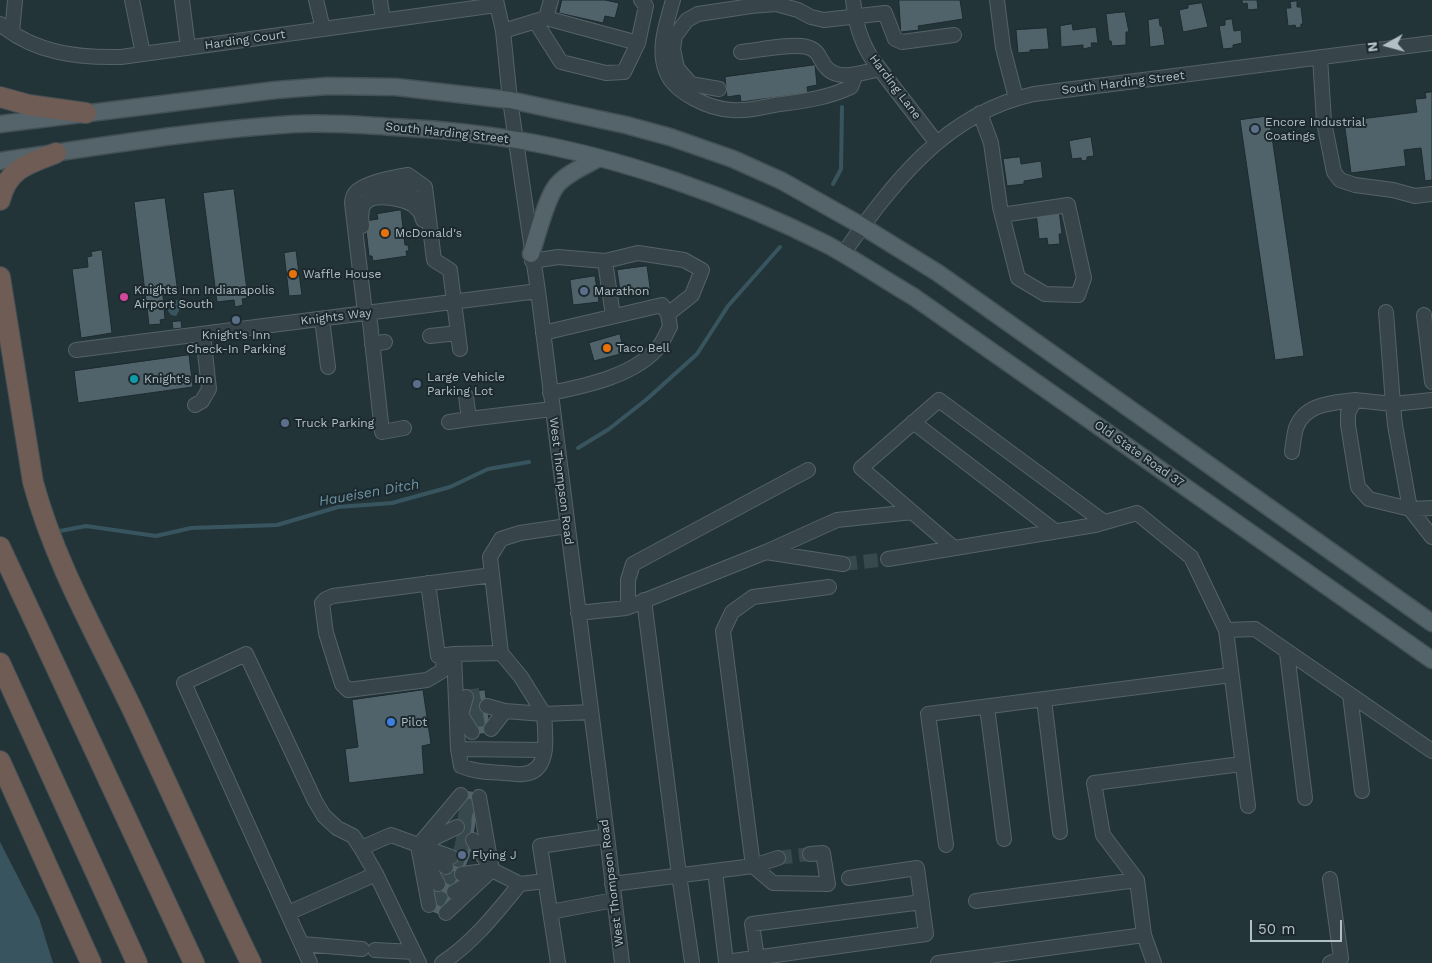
<!DOCTYPE html>
<style>
body{margin:0}
#map{position:relative;width:1432px;height:963px;overflow:hidden;background:#233439;font-family:"Work Sans",sans-serif}
canvas{display:block}
.north{position:absolute;left:1362px;top:20px;width:50px;height:50px;-webkit-text-stroke:4px #1c292e;paint-order:stroke;rotate:263deg;font-size:14px;font-weight:700;line-height:20px;text-align:center;color:#b2c0c5}
.north::after{content:'';display:block;margin:auto;width:18px;height:22px;background:#b2c0c5;clip-path:polygon(50% 0,100% 100%,50% 72%,0 100%)}
.scale{position:absolute;left:1250px;top:920px;width:92px;height:22px;box-sizing:border-box;border:2px solid #b2c0c5;border-top:0;padding-left:6px;font-size:15px;line-height:18px;white-space:nowrap;color:#b2c0c5;-webkit-text-stroke:4px #1c292e;paint-order:stroke}
</style>
<div id="map">
<canvas width="1432" height="963"></canvas>
<div class="north">N</div>
<div class="scale">50 m</div>
</div>
<script>
const c = document.querySelector('canvas').getContext('2d');
c.lineJoin = 'round';
function fillPath(path, color) {
  c.fillStyle = color;
  c.fill(path, 'evenodd');
}
function trace(path, color, width, dash) {
  c.strokeStyle = color;
  c.lineWidth = width;
  c.lineCap = dash ? 'butt' : 'round';
  c.setLineDash(dash || []);
  c.stroke(path);
}
function drawText(font, color, halo, rows, align = 'center') {
  c.font = font + ' "Work Sans",sans-serif';
  c.lineWidth = 4;
  c.setLineDash([]);
  c.textBaseline = 'middle';
  c.strokeStyle = halo;
  c.fillStyle = color;
  for (const [text, x, y, turn = 0] of rows) {
    c.save();
    c.translate(x, y);
    c.rotate((+turn || 0) * Math.PI / 180);
    c.textAlign = isNaN(turn) ? turn : align;
    if (halo) c.strokeText(text, 0, 0);
    c.fillText(text, 0, 0);
    c.restore();
  }
}
const water = new Path2D(`
 M182,299L185,301V306L180,309L176,316L171,315L168,311C170,304 174,299 182,299Z
 M0,842L39,918L53,963H0Z`);
const stream = new Path2D(`
 M833,184L841,169L842,107
 M578,448L609,429L647,399L697,354L728,306L780,247
 M60,531L86,526L156,536L191,528L277,525L338,507L392,503L450,487L488,469L529,462`);
const building = new Path2D(`
 M562,0H605L619,3L615,18L605,16L603,23L559,13Z
 M899,0H960L963,19L918,26L919,30L901,32Z
 M1242,0H1257L1258,9L1248,10L1247,3L1243,4Z
 M1297,1V7H1301L1303,24H1301V27L1296,28L1295,25L1288,26L1286,8H1291L1290,2Z
 M1202,3L1208,27L1183,32L1179,10L1188,8V5Z
 M1125,12L1129,32H1126V45L1112,46L1111,41H1109L1106,14Z
 M1159,18L1160,26H1162L1165,45L1150,47L1148,20Z
 M1232,19L1234,31L1241,30L1242,43L1233,45V48L1223,49L1219,26L1225,25V20Z
 M1072,24L1073,30L1096,27L1098,43H1091L1092,47L1083,49V45L1061,47L1060,26Z
 M1047,28L1049,49L1030,50V52L1018,53L1016,30Z
 M815,65L817,85L807,87L808,93L741,102L740,95L727,97L725,77Z
 M1432,92V180L1425,181L1421,148L1404,150L1406,166L1351,173L1344,121L1417,112L1415,99L1426,98L1425,93Z
 M1269,116L1304,356L1275,360L1240,120Z
 M1091,137L1094,156L1087,157V160L1082,161L1081,158L1072,159L1069,141Z
 M1020,157L1021,164L1041,161L1043,178L1024,181V184L1007,186L1003,159Z
 M234,189L248,298L242,299L243,305L235,307L234,300L217,302L203,193Z
 M165,198L178,293L163,296L165,319L160,320L161,324L149,325L134,202Z
 M401,210L405,245H408L409,251H406L407,256L373,261L372,256H369L365,221L378,219L377,214Z
 M1059,210L1062,234H1059L1060,244L1048,245L1047,238L1039,239L1036,212Z
 M102,250L112,333L81,338L72,269L88,267L87,257L92,256L91,252Z
 M296,251L302,295L289,296L284,253Z
 M647,266L651,294L621,298L617,270Z
 M595,276L599,302L573,305L570,280Z
 M181,321L182,328L173,329L172,322Z
 M620,334L624,353L594,361L589,343Z
 M189,355L193,387L78,403L74,371Z
 M423,690L431,744L422,746L424,774L349,783L345,749L358,747L352,700Z
 M485,690L491,733L472,735L466,692Z
 M462,790L480,792L475,829L470,857L444,917L427,910L454,853Z`);
const minorTunnel = new Path2D(`
 M843,564L888,559
 M466,697L485,694
 M468,708L487,706
 M470,721L489,718
 M460,805L478,807
 M458,815L476,818
 M457,827L475,829
 M456,837L473,840
 M454,847L471,852
 M451,857L467,863
 M778,858L810,854
 M443,874L459,881
 M433,895L450,903`);
const minor = new Path2D(`
 M132,0L143,54
 M182,0L188,48
 M316,0L323,29
 M380,0L383,20
 M496,0L503,31L510,100L538,291L607,836L622,963
 M673,0C667,22 657,48 666,71C674,93 710,109 732,110C746,111 760,108 774,105C802,101 825,99 851,87L856,74
 M853,0C856,23 859,38 872,59L936,142
 M997,0L1003,48L1016,98
 M546,18L638,43L646,6L641,0
 M535,21L561,62L606,73L624,72L638,43
 M0,24C35,53 77,58 121,57L496,5
 M503,31L546,18L551,0
 M12,33L15,0
 M741,52C759,50 792,43 807,47C819,50 819,58 825,66C838,83 863,72 880,69
 M1320,57L1324,122L1334,172L1340,180L1355,185L1393,190L1415,196L1432,194
 M719,89L691,84L677,68L673,49L675,36L687,20L698,14L751,6L776,4L798,10L811,17L824,20L885,13L895,39L902,42L954,35
 M980,113L991,143L1000,207L1002,215L1018,278L1045,294L1078,295L1084,278L1068,205L1002,215
 M373,198C386,196 411,199 418,210
 M362,226C361,219 360,213 363,206C366,199 395,184 403,188C415,193 420,210 423,220
 M843,254C892,184 945,113 1034,94L1432,43
 M532,261L558,257L605,261L613,316
 M605,261L638,253L684,260L702,270L692,295L668,314
 M1386,312L1393,404L1355,400L1348,413V425L1358,487L1369,499L1410,509L1432,508
 M365,313L352,203C352,201 353,196 354,195C360,183 396,177 408,175L425,187L434,260L450,270L460,349
 M369,313L382,432L404,428
 M1424,315L1432,382
 M322,319L328,367
 M543,333L662,305L668,314L670,327C667,332 664,339 661,344C638,375 586,386 550,393
 M430,336L458,333
 M372,344L385,342
 M76,350L538,291
 M466,396L469,419L552,409
 M1432,400L1393,404L1395,425L1410,509L1432,537
 M195,405L202,401L209,389L203,334
 M449,422L469,419
 M913,422L1055,531
 M1292,452C1293,444 1294,435 1296,428C1305,403 1333,403 1355,400
 M567,526L520,533L501,539L490,557L501,653L521,677L544,714L590,712
 M954,548L861,468L939,400L1104,522
 M766,552L837,520L912,512
 M888,559L1095,525L1137,513L1191,557L1226,630L1248,806
 M428,583L438,656L454,654L501,653
 M644,600L679,875L692,962
 M628,607V580L633,564L808,470
 M578,613L626,608L766,552L843,564
 M1226,630L1255,629L1432,751
 M1287,653L1305,798
 M454,654L458,749L461,766C475,772 489,772 504,773C510,773 517,775 523,774C552,772 545,733 544,714L505,711L491,729
 M446,655L442,671L427,680L348,690L342,684L326,633L322,603L326,599L333,596L492,575
 M1350,695L1362,791
 M466,697L461,715L472,732
 M1044,700L1060,832
 M487,706L505,711L499,714
 M987,707L1004,839
 M458,749L545,750
 M479,797L492,870L520,884
 M473,840L488,864
 M424,843L457,827
 M946,845L928,714L1231,675
 M361,848L391,835L451,857
 M427,852L446,867
 M424,858L438,884
 M778,858L753,866L773,883L828,884L823,853L810,854
 M715,871L726,962L926,934L917,868L849,878
 M462,874L485,871
 M1330,879L1341,958L1330,963
 M1137,880L1103,835L1094,783L1241,764
 M612,884L753,866L723,631L732,612L753,597L829,587
 M976,901L1137,880L1144,935L1154,963
 M429,905L418,846L461,795
 M550,912L614,900
 M288,913L376,874
 M446,913L492,870L454,892
 M302,944L362,949
 M375,950L414,952
 M757,958L752,924L922,902
 M310,963L184,683L246,654L315,801L324,816L337,828L353,836L361,848L376,874L419,963
 M442,963C474,942 496,913 520,884L545,881
 M558,963L540,846L607,836
 M938,963L1144,935`);
const major = new Path2D(`
 M0,124L276,90L328,86L396,87L510,100L626,125L670,137L733,159L782,181L862,226L938,273L1432,623
 M0,161C97,147 195,130 294,124C327,122 360,125 394,127C435,129 477,133 517,140C620,157 735,198 828,245C857,261 885,280 914,297L1432,660
 M531,254C537,237 546,198 557,185C567,173 585,166 599,158`);
const highway = new Path2D(`
 M0,97L29,105L86,113
 M0,200C8,168 28,164 56,153
 M0,277L33,482C55,564 99,639 135,715C174,798 211,881 251,963
 M0,547L194,963
 M0,663L137,963
 M0,761L91,963`);
const markers = [
 [1255,129,5,"#5c6f8a"],
 [385,233,5,"#e8710a"],
 [293,274,5,"#e8710a"],
 [584,291,5,"#5c6f8a"],
 [124,297,5,"#d1479c"],
 [236,320,5,"#5c6f8a"],
 [607,348,5,"#e8710a"],
 [134,379,5,"#0f9aa8"],
 [417,384,5,"#5c6f8a"],
 [285,423,5,"#5c6f8a"],
 [391,722,5,"#3f7fe0"],
 [462,855,5,"#5c6f8a"]
];
const streetNames = [
 ["Harding Court",245,40,-8],
 ["South Harding Street",1123,83,-7],
 ["Harding Lane",895,87,53],
 ["South Harding Street",447,133,6],
 ["Knights Way",336,317,-7],
 ["Old State Road 37",1139,454,35],
 ["West Thompson Road",561,481,83],
 ["West Thompson Road",612,883,-97]
];
const poiNames = [
 ["Encore Industrial",1265,122],
 ["Coatings",1265,136],
 ["McDonald's",395,233],
 ["Waffle House",303,274],
 ["Knights Inn Indianapolis",134,290],
 ["Airport South",134,304],
 ["Marathon",594,291],
 ["Knight's Inn",236,335,"center"],
 ["Check-In Parking",236,349,"center"],
 ["Taco Bell",617,348],
 ["Large Vehicle",427,377],
 ["Parking Lot",427,391],
 ["Knight's Inn",144,379],
 ["Truck Parking",295,423],
 ["Pilot",401,722],
 ["Flying J",472,855]
];
const waterNames = [
 ["Haueisen Ditch",369,493,-10]
];
fillPath(water, '#38555f');
trace(stream, '#38555f', 4);
fillPath(building, '#50636a');
trace(building, '#1e2b30', 1);
trace(minorTunnel, '#38494e', 14, [14, 7]);
trace(minor, '#556267', 16);
trace(major, '#435055', 19);
trace(highway, '#424f54', 22);
trace(minor, '#37454a', 14);
trace(major, '#55646a', 16);
trace(highway, '#6f5c54', 20);
for (const [x, y, r, color] of markers) {
  const dot = new Path2D();
  dot.arc(x, y, r, 0, 2 * Math.PI);
  c.fillStyle = color;
  c.fill(dot);
  trace(dot, '#1c292e', 2);
}
drawText('12px', '#b2c0c5', '#1c292e', streetNames);
drawText('12px', '#b2c0c5', '#1c292e', poiNames, 'left');
drawText('italic 14px', '#6d95a3', '#1c292e', waterNames);
</script>
